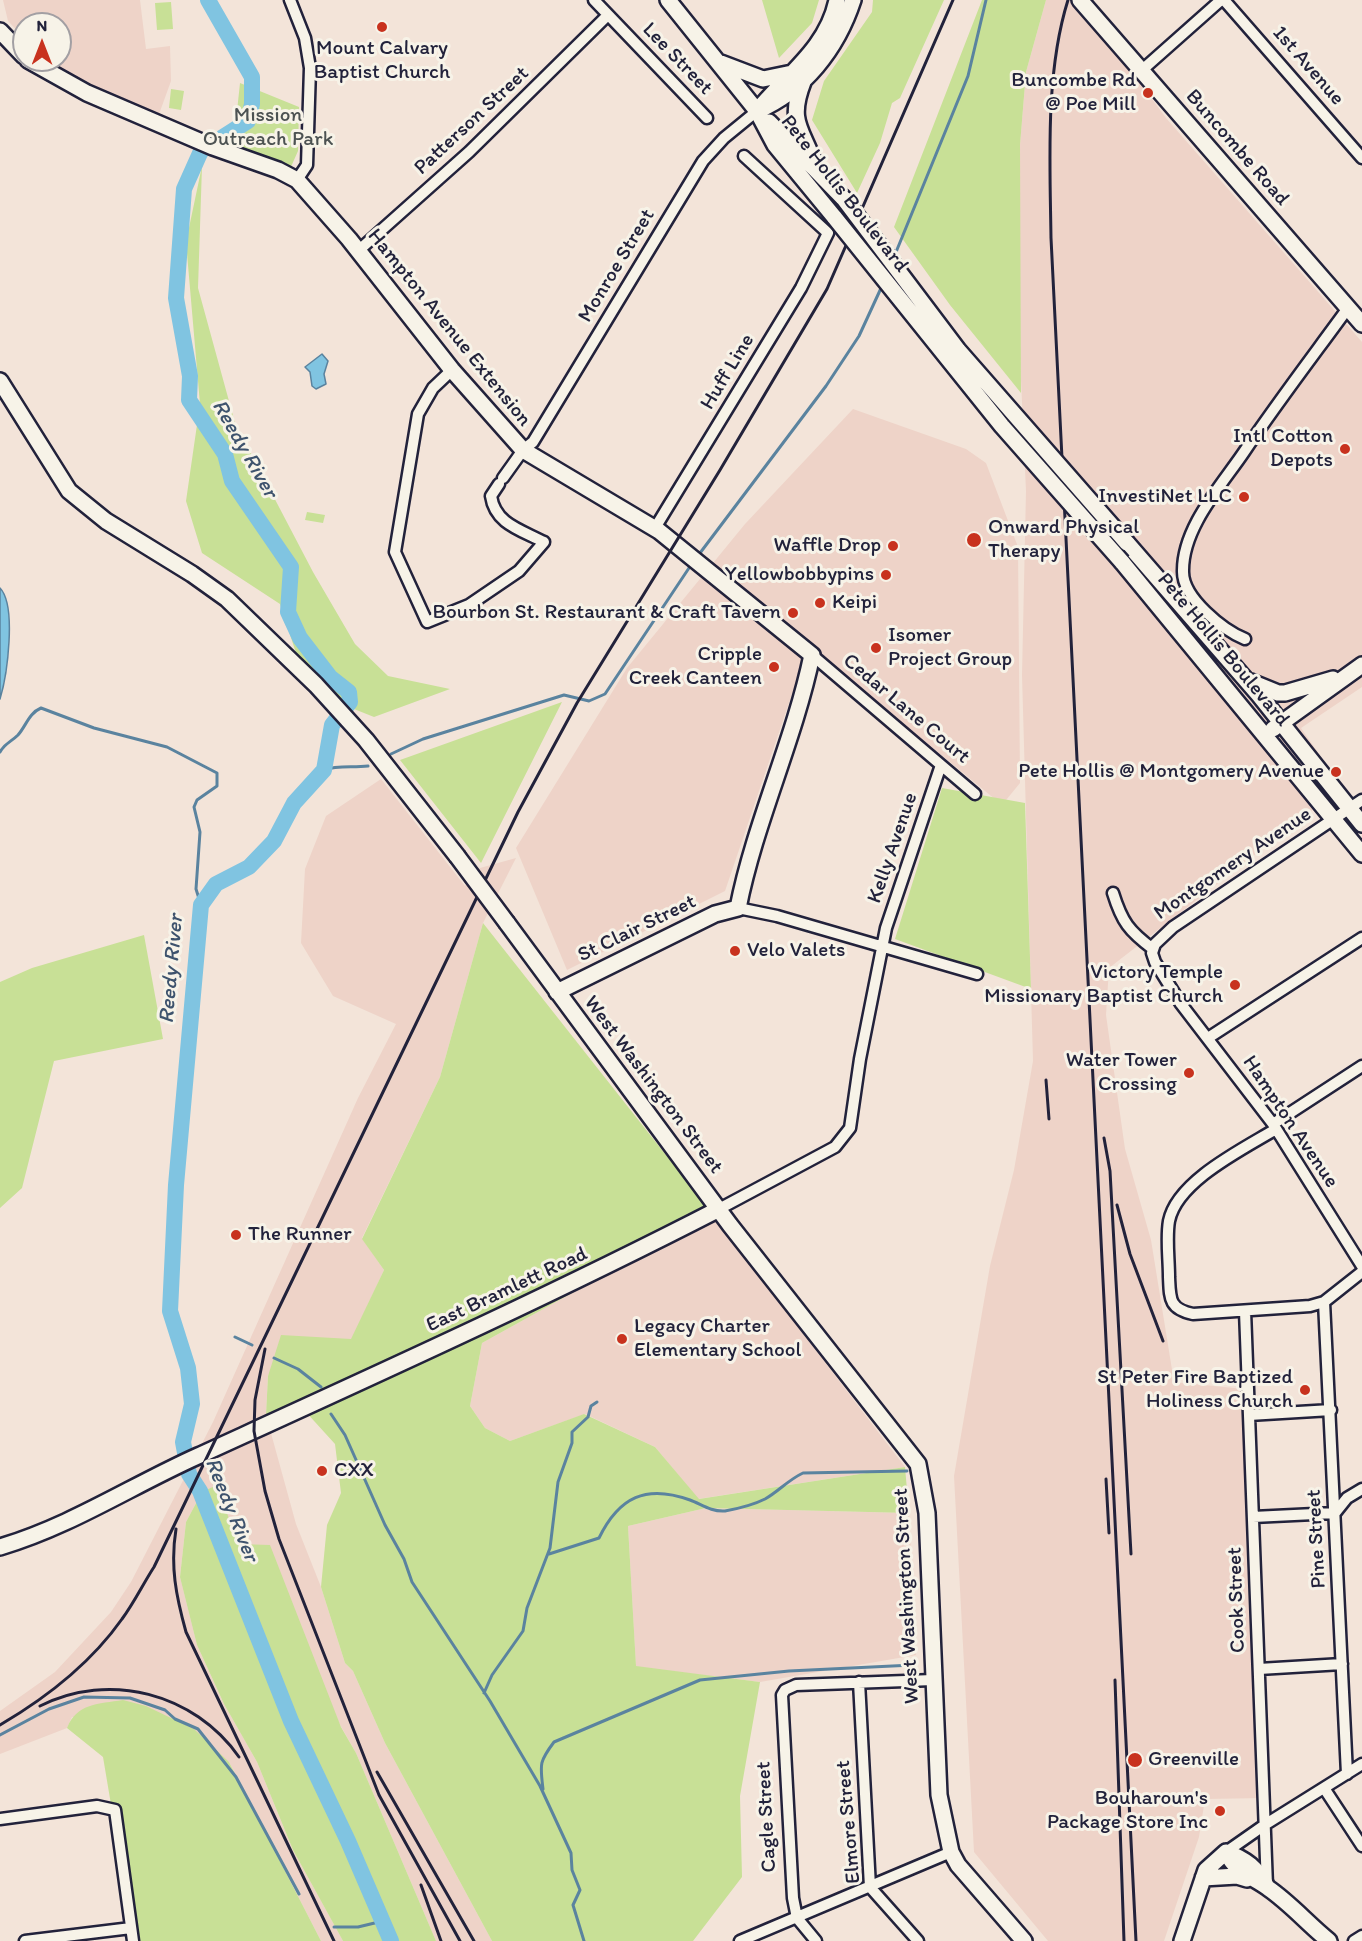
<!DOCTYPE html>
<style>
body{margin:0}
#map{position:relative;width:1362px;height:1941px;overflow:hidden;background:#f3e4d9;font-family:Itim,sans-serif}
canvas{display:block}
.north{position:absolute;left:12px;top:12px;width:60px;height:60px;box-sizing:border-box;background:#f7f3e8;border:2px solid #a29fa3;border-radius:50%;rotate:0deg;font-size:16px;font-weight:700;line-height:24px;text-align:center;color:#22223b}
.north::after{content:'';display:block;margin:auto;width:21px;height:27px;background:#c8321e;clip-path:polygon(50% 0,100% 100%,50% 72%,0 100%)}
</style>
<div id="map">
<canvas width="1362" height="1941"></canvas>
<div class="north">N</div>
</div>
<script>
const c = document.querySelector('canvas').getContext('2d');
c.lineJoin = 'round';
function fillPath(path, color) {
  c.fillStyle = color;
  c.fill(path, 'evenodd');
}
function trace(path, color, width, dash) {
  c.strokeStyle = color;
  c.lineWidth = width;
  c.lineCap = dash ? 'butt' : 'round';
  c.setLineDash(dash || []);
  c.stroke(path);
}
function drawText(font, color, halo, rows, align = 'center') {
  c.font = font + ' Itim,sans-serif';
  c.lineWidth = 6;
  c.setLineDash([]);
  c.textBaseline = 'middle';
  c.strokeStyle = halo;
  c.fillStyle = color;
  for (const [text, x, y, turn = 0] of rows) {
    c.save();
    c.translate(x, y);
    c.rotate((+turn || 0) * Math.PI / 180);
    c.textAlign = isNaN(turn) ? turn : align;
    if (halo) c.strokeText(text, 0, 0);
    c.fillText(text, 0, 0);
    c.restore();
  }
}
const built = new Path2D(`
 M3,0H140L146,49L170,46L171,81L158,117L77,79L48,60H60V24H24V38L8,21Z
 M1046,0H1079L1166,118L1362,342V687L1301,728L1342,787L1109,968L1106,1015L1125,1149L1151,1240L1174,1382L1244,1389L1265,1798L1205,1799L1199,1837L1164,1941H1048L974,1852L954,1476L990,1266L1014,1170L1033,1061L1022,675L1026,491L1019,335L1020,145L1026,72Z
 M853,409L966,449L986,463L1018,547L1020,783L1002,805L736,586L724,593L804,659L725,891L567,970L516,848L627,668L745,524Z
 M381,779L465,886L480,868L516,858L483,923L440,1077L362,1238L384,1270L352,1339L268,1375L266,1415L296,1524L321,1587L345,1663L353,1671L385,1743L492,1941H436L356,1753L238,1544L202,1492L186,1522L180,1577L197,1645L224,1704L257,1762L293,1850L343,1941H321L229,1762L72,1717L67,1728L0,1754V1711L55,1672L111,1612L131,1582L213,1422L358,1098L396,1024L333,996L301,943L305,869L326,816Z
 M711,1216L733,1242L905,1467L698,1499L655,1447L585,1414L510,1441L485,1428L470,1406L482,1343Z
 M706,1508L909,1513L916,1655L760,1682L636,1667L628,1526Z`);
const green = new Path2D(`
 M762,0H819L812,23L779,58Z
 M873,0H944L900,98L892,103L880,143L857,193L812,120L824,81L872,12Z
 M982,0H1046L1026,72L1020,145L1021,393L950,305L894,227Z
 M171,2L173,29L157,30L155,3Z
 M240,83L299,107L298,151L290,169L233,149Z
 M171,89L184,91L181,110L169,108Z
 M202,166L198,288L235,423L313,572L355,644L388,676L450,689L374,717L344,705L296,653L280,604L202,553L186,501L200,404L186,242Z
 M307,512L325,515L323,523L305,520Z
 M562,702L481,863L400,760Z
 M942,788L1025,803L1031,989L895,939Z
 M483,923L703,1202L711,1216L482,1343L470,1406L485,1428L510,1441L584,1414L655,1447L699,1499L905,1467L909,1513L706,1508L628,1526L636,1666L760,1682L740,1796L742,1877L693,1941H492L385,1743L353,1671L345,1663L321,1587L327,1525L341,1493L335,1444L305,1411L266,1415L268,1376L281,1335L351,1339L384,1270L362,1239L440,1077Z
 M144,935L163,1039L54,1061L22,1188L0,1208V982L32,968Z
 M217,1485L238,1544L270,1545L341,1727L356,1753L436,1941H343L293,1850L257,1762L224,1704L197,1645L180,1577L186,1522L202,1492Z
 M123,1700L146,1706L194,1729L229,1762L321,1941H134L103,1757L67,1728C77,1703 98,1704 123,1700Z`);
const water = new Path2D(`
 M322,354L328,361L324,374L326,384L316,389L312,386L310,372L305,367Z
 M0,588C17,606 7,676 0,699Z`);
const stream = new Path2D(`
 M894,257L968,76L986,0
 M697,557L826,386L859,336L882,286
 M0,752C5,743 11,742 18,735C26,726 29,713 41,708L94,728L167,747L217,773V786L197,800L194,807L200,832L196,889L201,905
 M391,754L423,739L564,695L589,701L605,694L691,565
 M324,770C338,765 353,768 368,766
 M235,1337L252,1345
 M274,1358L298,1369L321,1387
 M331,1414L345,1435L385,1525L404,1559L412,1582L490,1701L540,1786L571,1853L572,1870L580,1890L573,1905L584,1941
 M549,1554L599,1538C619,1497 646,1484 690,1500C701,1504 711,1512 725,1511C736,1509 755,1504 765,1499C779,1491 788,1480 803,1473L907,1471
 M484,1693L492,1675L523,1631L527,1608L550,1548L558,1482L572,1443V1432L588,1417L591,1406L597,1402
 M0,1735L49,1709L84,1697L130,1698L165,1710L175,1719L198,1729L236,1777L299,1894
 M543,1789C540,1764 539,1762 554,1742L700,1680L789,1671L913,1665
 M334,1927H358L383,1921`);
const river = new Path2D(`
 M208,0L252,77V104L248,121L201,151L184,189L176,298L190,376L189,400L225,454L232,481L291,567L288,612L300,638L330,677L349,692L350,702L332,725L324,770L294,803L274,841L249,867L216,884L201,905L176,1185L170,1311L188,1368L192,1404L183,1442L189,1474L200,1491L291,1721L348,1841L391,1941`);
const street = new Path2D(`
 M290,0L305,38L310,68L307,165L297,180
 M594,0L707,118
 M1224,0L1362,158
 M1141,71L1221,0
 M358,251L469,152L608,15
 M452,370L433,388L418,414L395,552L427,622L469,605L519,571L544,542C521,530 495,524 491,496L499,484
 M503,478L523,450L533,442L703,161L724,138L757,111
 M655,528L801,288L828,233L744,156
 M1245,639C1223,630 1183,598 1183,572C1182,528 1221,486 1244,452C1277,403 1313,356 1348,308
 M812,655L975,794
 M1362,800L1173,927L1155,944L1152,953L1155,962L1181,1004L1273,1124L1362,1266
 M1113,893C1122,922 1129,931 1153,949
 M738,908L777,916L977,974
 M1208,1038L1362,938
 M1273,1124L1362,1066
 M1276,1129C1243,1149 1177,1181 1169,1221C1166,1238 1169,1259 1169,1277C1170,1299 1169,1309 1193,1314L1310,1306L1324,1302L1362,1272
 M719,1209L835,1147L850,1128L860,1059L886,928L941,765
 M1324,1302L1347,1774
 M1245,1311L1267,1886
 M1249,1415L1331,1410
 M1253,1517L1335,1513L1347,1498L1362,1489
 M1259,1669L1342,1664
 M859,1682L870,1887L918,1941
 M1324,1788L1362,1846
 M0,1819L97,1806L115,1810L133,1941
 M1226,1852L1266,1824L1362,1764
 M25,1941L131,1928
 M740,1941L951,1852
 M816,1941L797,1918L793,1898L782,1695L785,1690L796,1685L933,1680
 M1354,1941L1362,1936`);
const secondary = new Path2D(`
 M668,0L757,111L775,145L835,218
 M1080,0L1362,324
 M0,31L24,56
 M28,60L87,93L213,147L278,170L297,180L349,239L452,370L523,450L659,531L812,655C794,741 755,822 738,908L715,914L557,992
 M721,63L763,79L792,73
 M803,82C787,123 803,129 815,166
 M763,104C792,71 828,45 837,0
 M757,111C804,91 837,49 853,0
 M769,122L844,199
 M0,381L69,491L106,521L192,574L227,599L316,685L366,740L457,856
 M1127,543L1259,695L1362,824
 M1122,562L1362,854
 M1251,682L1278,693H1285L1333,679
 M1273,729L1362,665
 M507,923L730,1225L918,1464L927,1513L939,1795L951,1852L958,1865L1024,1941
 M0,1547C71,1526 131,1486 198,1456C373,1376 548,1297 719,1209
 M1226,1852C1237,1874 1250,1875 1268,1888C1290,1903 1308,1924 1329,1941
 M1226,1852C1246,1859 1257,1868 1267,1887
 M1203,1878L1237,1876L1247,1879
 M1182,1941L1206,1870L1226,1852`);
const rail = new Path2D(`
 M1068,0C1045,73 1050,162 1051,238L1136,1941
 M1046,1080L1049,1119
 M1104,1138L1110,1171L1131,1554
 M1117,1205L1130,1254L1163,1341
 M265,1349L255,1400L254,1431L265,1491L279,1539L379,1795L460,1941
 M1106,1479L1109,1533
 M176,1529C170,1566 176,1596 186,1632L334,1941
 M1115,1680L1124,1941
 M40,1706C109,1671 194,1693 239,1757
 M0,1725C46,1698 91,1663 122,1619C134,1603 143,1584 154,1567L518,812L577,703L720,470L827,289L953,0
 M377,1772L474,1941
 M421,1885L441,1941`);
const secondaryBridge = new Path2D(`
 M844,199L958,350L1127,543
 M835,218L1002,426L1122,562
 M457,856L507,923`);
const markers = [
 [382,27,6,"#c8321e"],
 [1148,93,6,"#c8321e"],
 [1345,449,6,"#c8321e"],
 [1244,497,6,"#c8321e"],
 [974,540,8,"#c8321e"],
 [893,546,6,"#c8321e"],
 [886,575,6,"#c8321e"],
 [820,603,6,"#c8321e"],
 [793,613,6,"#c8321e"],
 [876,648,6,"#c8321e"],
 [774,667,6,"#c8321e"],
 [1336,772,6,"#c8321e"],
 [735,951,6,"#c8321e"],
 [1235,985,6,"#c8321e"],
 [1189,1073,6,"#c8321e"],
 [236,1235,6,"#c8321e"],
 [622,1339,6,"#c8321e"],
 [1305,1390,6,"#c8321e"],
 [322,1471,6,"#c8321e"],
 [1135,1760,8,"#c8321e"],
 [1220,1811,6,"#c8321e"]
];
const poiNames = [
 ["Mount Calvary",382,49,"center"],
 ["Baptist Church",382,73,"center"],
 ["Buncombe Rd",1136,81],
 ["@ Poe Mill",1136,105],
 ["Intl Cotton",1333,437],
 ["Depots",1333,461],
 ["InvestiNet LLC",1232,497],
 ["Onward Physical",988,528,"left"],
 ["Therapy",988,552,"left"],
 ["Waffle Drop",881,546],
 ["Yellowbobbypins",874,575],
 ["Keipi",832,603,"left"],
 ["Bourbon St. Restaurant & Craft Tavern",781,613],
 ["Isomer",888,636,"left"],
 ["Project Group",888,660,"left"],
 ["Cripple",762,655],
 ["Creek Canteen",762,679],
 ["Pete Hollis @ Montgomery Avenue",1324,772],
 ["Velo Valets",747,951,"left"],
 ["Victory Temple",1223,973],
 ["Missionary Baptist Church",1223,997],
 ["Water Tower",1177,1061],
 ["Crossing",1177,1085],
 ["The Runner",248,1235,"left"],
 ["Legacy Charter",634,1327,"left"],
 ["Elementary School",634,1351,"left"],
 ["St Peter Fire Baptized",1293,1378],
 ["Holiness Church",1293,1402],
 ["CXX",334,1471,"left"],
 ["Greenville",1148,1760,"left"],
 ["Bouharoun's",1208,1799],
 ["Package Store Inc",1208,1823]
];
const streetNames = [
 ["Lee Street",677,59,46],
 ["1st Avenue",1308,66,49],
 ["Patterson Street",472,121,-43],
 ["Buncombe Road",1237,148,49],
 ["Pete Hollis Boulevard",844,194,52],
 ["Monroe Street",617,266,-59],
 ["Hampton Avenue Extension",449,328,51],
 ["Huff Line",728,372,-59],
 ["Pete Hollis Boulevard",1223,650,50],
 ["Cedar Lane Court",906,709,40],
 ["Kelly Avenue",893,848,-71],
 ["Montgomery Avenue",1233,864,-34],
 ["St Clair Street",637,929,-26],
 ["West Washington Street",653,1085,53],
 ["Hampton Avenue",1290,1122,56],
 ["East Bramlett Road",507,1290,-25],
 ["Pine Street",1317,1539,-93],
 ["West Washington Street",907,1596,-93],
 ["Cook Street",1237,1600,-92],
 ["Cagle Street",767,1817,-93],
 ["Elmore Street",849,1822,-95]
];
const parkNames = [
 ["Mission",268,116],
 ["Outreach Park",268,140]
];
const waterNames = [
 ["Reedy River",244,449,60],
 ["Reedy River",172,969,-85],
 ["Reedy River",231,1510,68]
];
fillPath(built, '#eed3c8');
fillPath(green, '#c8e096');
fillPath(water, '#80c4e1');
trace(water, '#5a839f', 1.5);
trace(stream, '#5a839f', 3);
trace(river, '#80c4e1', 16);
trace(street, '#22223b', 15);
trace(secondary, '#22223b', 20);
trace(street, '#f7f3e8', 10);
trace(secondary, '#f7f3e8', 15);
trace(rail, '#22223b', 3);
trace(secondaryBridge, '#22223b', 20, []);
trace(secondaryBridge, '#f7f3e8', 15);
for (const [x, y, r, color] of markers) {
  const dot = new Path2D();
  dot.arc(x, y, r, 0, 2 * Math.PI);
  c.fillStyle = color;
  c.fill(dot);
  trace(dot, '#f7f3e8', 2);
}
drawText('21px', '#22223b', '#f7f3e8', poiNames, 'right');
drawText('21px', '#22223b', '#f7f3e8', streetNames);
drawText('21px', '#4c5252', '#f7f3e8', parkNames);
drawText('italic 22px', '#3e536d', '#f7f3e8', waterNames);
</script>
